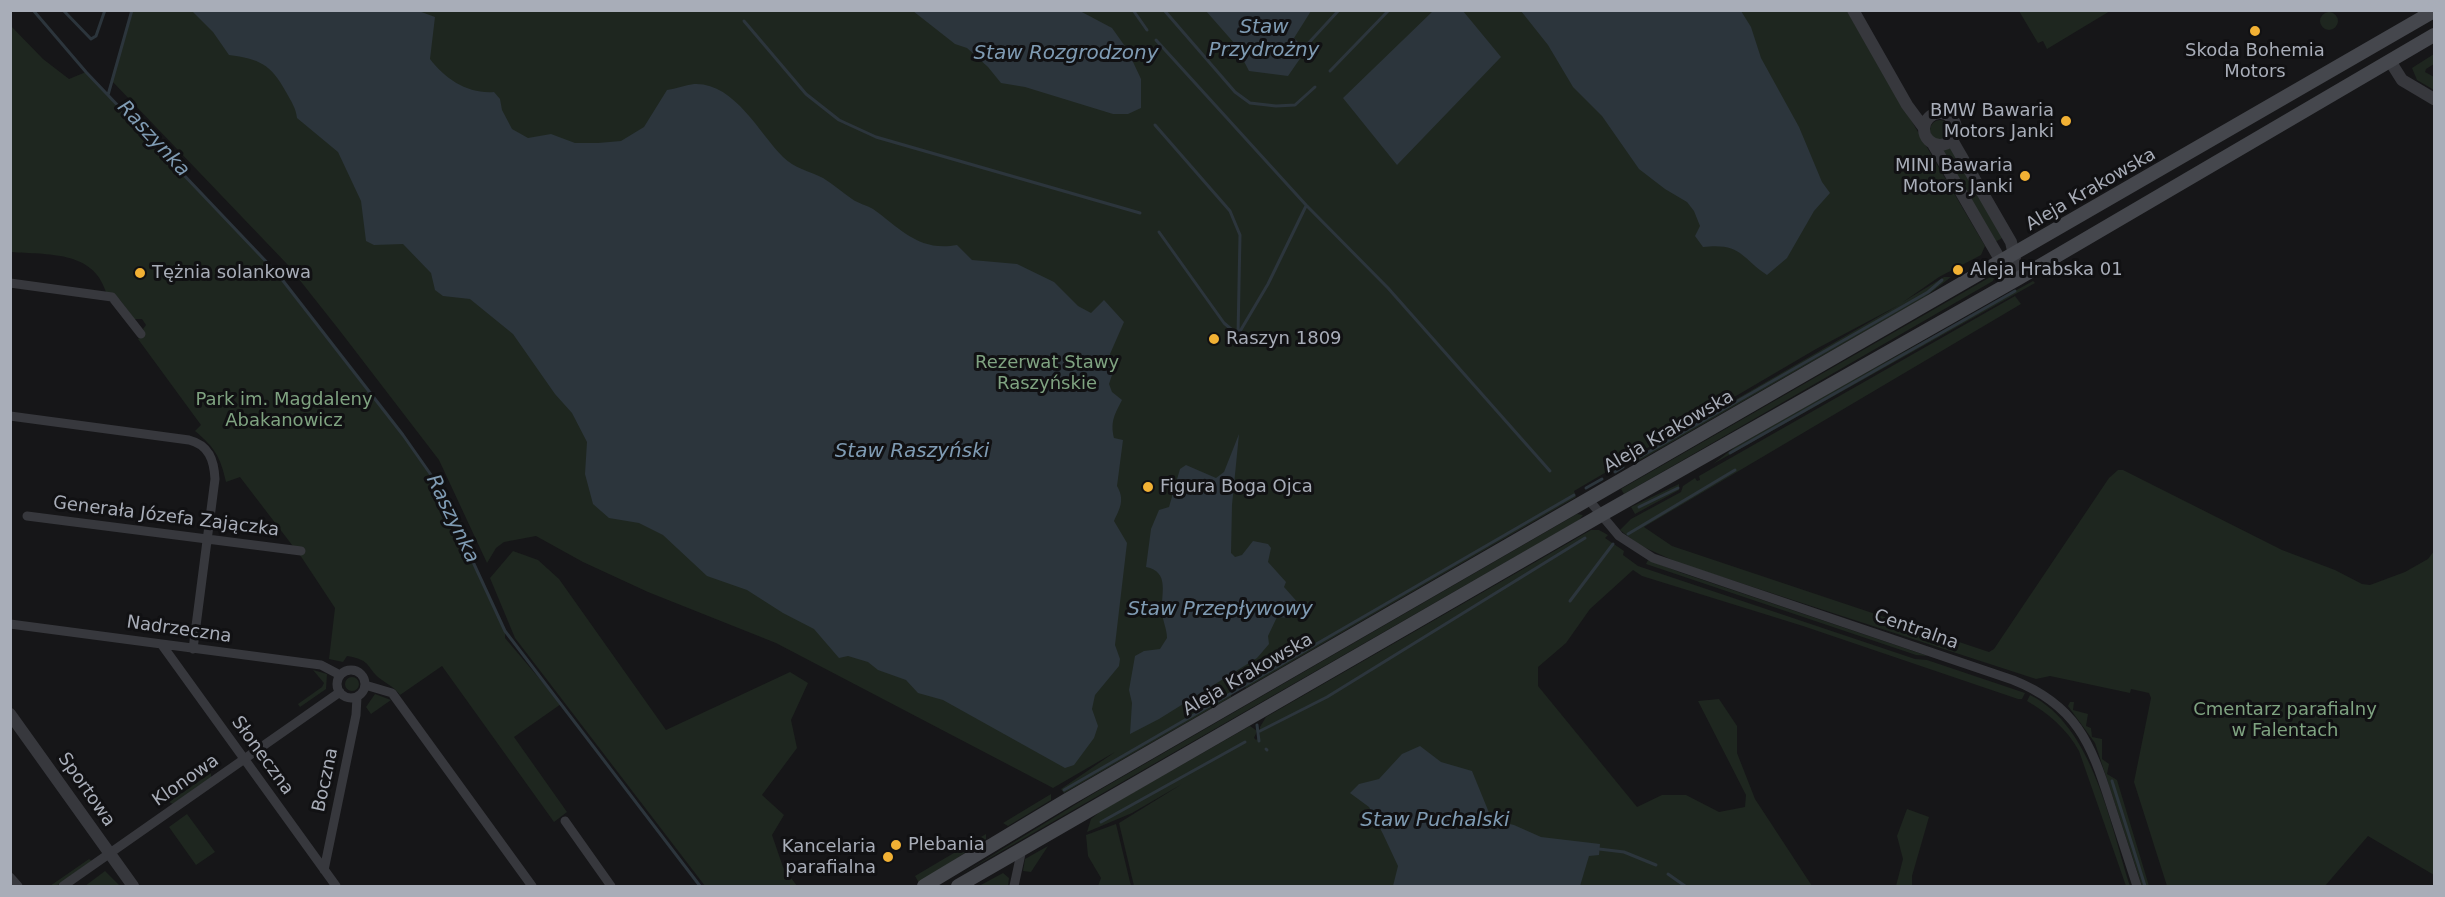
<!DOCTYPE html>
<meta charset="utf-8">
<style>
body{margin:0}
#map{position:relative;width:2445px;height:897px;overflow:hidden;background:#161618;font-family:"DejaVu Sans",sans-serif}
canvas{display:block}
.frame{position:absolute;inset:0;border:12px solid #a8adb8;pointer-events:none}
</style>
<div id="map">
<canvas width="2445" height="897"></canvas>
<div class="frame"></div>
</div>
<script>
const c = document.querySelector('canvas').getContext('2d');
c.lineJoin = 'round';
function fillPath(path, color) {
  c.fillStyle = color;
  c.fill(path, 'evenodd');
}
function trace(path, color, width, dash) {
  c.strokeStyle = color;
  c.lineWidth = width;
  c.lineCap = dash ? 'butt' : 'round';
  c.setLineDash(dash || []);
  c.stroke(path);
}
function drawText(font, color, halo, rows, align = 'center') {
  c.font = font + ' "DejaVu Sans",sans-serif';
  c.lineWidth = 6;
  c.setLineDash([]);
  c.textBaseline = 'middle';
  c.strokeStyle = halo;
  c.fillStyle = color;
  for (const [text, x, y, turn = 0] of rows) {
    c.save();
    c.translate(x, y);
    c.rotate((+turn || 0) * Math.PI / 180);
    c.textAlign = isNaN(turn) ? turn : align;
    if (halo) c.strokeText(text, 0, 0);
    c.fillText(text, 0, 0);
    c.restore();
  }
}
const green = new Path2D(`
 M131,10L1847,11L1985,246L1981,255L1939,277L1903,302L1944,277H1951L1925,297L1635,463L1634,460L1638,456L1899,305L1816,349L1574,491L1576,497L1246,688L1241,680L1232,685L1231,697L1064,793L1061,789L1115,752L1053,788L776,643L648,592L583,562L536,536L504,542L496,548L487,563L439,460L340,331L287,264L111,80Z
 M2019,11H2110L2047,49L2043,41L2038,43Z
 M2320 21a9 9 0 1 1 18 0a9 9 0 1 1-18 0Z
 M10,25L43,59L69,79L86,72L274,270L403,435L436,481L505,631V638L561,704L514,737L567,812L554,822L442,666L400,695C394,687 390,686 382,680C366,669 373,660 347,656L343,662L329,659L335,608L302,558L240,477L226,482C220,456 215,448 195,431L201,425L138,339L145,333L143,329L146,325L142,319H134L120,300L106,292C93,250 47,255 11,252Z
 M2434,54V64L2426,69L2425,72L2434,77V90L2417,80L2412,68Z
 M1930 130a10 10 0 1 1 20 0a10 10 0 1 1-20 0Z
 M1951,146L2004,237L1995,242L1940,148Z
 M1992,276L1994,278L1993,281L1624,494L1621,489Z
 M2033,281L2035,283L1713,464L1735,447L1840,387Z
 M2015,296L2021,304L1644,527L1672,546L1989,652L1994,649L2109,478L2118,470H2123L2282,550L2335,570L2362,584L2370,585L2405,572L2428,559L2434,551V875L2368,836L2325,886H2167L2134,782L2151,698L2149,693L2131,689L2130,693L2050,676L2036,679L1679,563L1639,545L1620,530L1631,519L1681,492L1683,486L1695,478L1697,481L1700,480L1699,476Z
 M1679,484V490L1635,514L1631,507Z
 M1577,514L1583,515L1579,520L960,875L1091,795Z
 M1591,530H1599L1608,535L1605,538L1624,551L1623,555L1638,566L1915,659L1927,660L2025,693L2022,699H2018L1803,626L1642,576L1633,570L1590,609L1566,643L1538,667V686L1637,807L1662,795H1686L1719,812L1745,807L1746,795L1698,701L1719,699L1737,726V753L1755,799L1812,886H1134L1119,823L1182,784L1132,813L1087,832L1091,819L1101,811L1250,726L1257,731L1254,738L1256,740L1259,737L1260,727L1266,717Z
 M513,551L538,560L559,579L666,730L790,672L808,683L791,720L797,748L762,795L784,815L772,835L783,867L797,886H705L515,638L490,578Z
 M1648,560L1682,573L1928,656L1916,655L1646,564Z
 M313,670L327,674L326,689L300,707L298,704L322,687L324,683Z
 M345 684a7 7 0 1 1 14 0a7 7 0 1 1-14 0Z
 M375,694L391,700L371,714L366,707Z
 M2030,695C2093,726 2110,824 2130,886H2126L2079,751C2067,729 2048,713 2027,701Z
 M2070,702H2074L2073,710L2088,714L2086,726L2091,728L2092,737L2102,739V759L2109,764L2107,774L2117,780L2149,886H2142L2095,743L2068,706Z
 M207,768L209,771L168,801L166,799Z
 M211,773V778L173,804L169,802Z
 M1051,794V800L1008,826L1003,823Z
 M1907,809L1929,817L1912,876V886H1896L1903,859L1897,836Z
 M187,814L215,852L196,865L169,827Z
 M1116,824L1131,886H1098L1101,878L1088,856L1086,835Z
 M986,834V839L919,883L915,876Z
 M1048,846L1031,872L1023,871L1025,859Z
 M89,859L92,861L56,886H50Z
 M105,871L120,886H85Z
 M1003,873L1009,878L1008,886H979Z`);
const water = new Path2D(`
 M416,10L435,17L430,59C445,79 468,94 494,92L500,99L502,110L512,129L528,138L551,134L575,143H598L621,141L644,127L667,90C676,89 685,85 694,84C734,82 759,133 783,157C794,168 809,171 823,178C833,184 843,193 852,199C859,204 867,205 873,209C901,229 919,252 957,245L972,260L1017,264L1054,282L1078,306L1091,313L1104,300L1124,322L1110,354L1115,366L1109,384L1112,392L1122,400C1115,414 1110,421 1114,438L1123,440L1117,486C1125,500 1120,508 1114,521L1127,543L1115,645L1120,659L1119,666L1095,695L1092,709L1098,726L1094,738L1074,765L1065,768L943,700L918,693L906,680L878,670L868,662L848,656L839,658L814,629L783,613L747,590L707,576L663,535L639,523L609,518L593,504L585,474L587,442L572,413L555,394L513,334L470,299L443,296L435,290L431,273L403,244L374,245L366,241L361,201L338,152L297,118C296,108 291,101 286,92C271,64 259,59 229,55L213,32L192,11Z
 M913,11H1080L1112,28L1127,49L1141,79V108L1128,114H1113L1025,87L1001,83L988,67L967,48L955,44Z
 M1206,11H1311L1294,38L1306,50L1288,76L1249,71L1235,44Z
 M1433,11H1463L1501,57L1397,165L1343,98Z
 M1521,11H1741L1751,27L1761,58L1799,127L1822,182L1830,193L1814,211L1787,258L1767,275C1740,257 1742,243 1703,247L1695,236L1700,226L1694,211L1687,202L1665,189L1639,169L1602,116L1573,87L1548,45Z
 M1239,434L1232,505L1231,553L1235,557L1242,555L1253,541L1268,544L1271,548L1268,562L1286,582L1284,587L1300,605L1289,618L1277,617L1268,636L1269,644L1257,658L1159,719L1130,734L1132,703L1129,690L1135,656L1144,651L1160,649L1167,638C1167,629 1162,619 1162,611C1161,593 1170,572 1146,567L1151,529L1159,510L1169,507L1180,469L1186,465L1216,478L1224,472Z
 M1420,746L1441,762L1472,771L1492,820L1514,825L1541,837L1600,844L1599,855L1589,856L1580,886H1393L1398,866L1383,834L1369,807L1350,793L1359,784L1379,779L1402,754Z`);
const stream = new Path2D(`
 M33,10L86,72L277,273L403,435L436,482L505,631L700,886
 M63,10L91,39L96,36L105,10
 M1133,10L1147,30
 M1164,10L1235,92L1250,103L1276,106L1295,105L1315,87
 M744,21L806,94L839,120L876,137L1140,213
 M1156,40L1306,205L1388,288L1550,471
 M1304,48L1339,10
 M1330,71L1389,10
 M108,95L132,10
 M1155,125L1230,211L1240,235L1238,335
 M1159,232L1224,323L1238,335
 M1239,333L1268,284L1306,206
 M1730,453L2015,291
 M1640,457L1928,292L1942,280
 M1615,472L1623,467
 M1586,488L1602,479
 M1639,507L1678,488
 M1628,534L1735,470
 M1570,601L1613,544
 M1257,725L1259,741
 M1258,732L1327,697L1585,538
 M1266,749L1267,750
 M2112,781L2145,886
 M1064,790L1574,495
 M1101,822L1245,742
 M1599,849L1624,852L1656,865
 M1668,874L1685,886`);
const minor = new Path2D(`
 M10,283L112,297L141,334
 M10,416L189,440C209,445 214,460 215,479L193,649
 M1588,499L1619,536L1653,558L2013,680C2076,705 2091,743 2110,803C2119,831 2128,859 2137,886
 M27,516L301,551
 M10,624L321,665L340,675
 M162,645L336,886
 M337 684a14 14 0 1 1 28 0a14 14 0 1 1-28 0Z
 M365,685L392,693L532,886
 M565,821L611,886
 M324,870L356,715L357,697
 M10,877L18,886
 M63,886L340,692
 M1014,886L1022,849`);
const tertiary = new Path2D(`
 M1853,10L1907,105L1924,128
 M2390,61L2402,80L2434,99
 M1924 129a16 16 0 1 1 32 0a16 16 0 1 1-32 0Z
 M1952,140L2011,242L2019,277
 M1933,144L1998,256L2019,278
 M10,714L133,886`);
const secondary = new Path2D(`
 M924,886L1067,800L2434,11
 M958,886L1601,515L2019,278L2434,35`);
const markers = [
 [2255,31,6,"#f2b134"],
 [2066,121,6,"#f2b134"],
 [2025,176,6,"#f2b134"],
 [1958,270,6,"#f2b134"],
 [140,273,6,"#f2b134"],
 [1214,339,6,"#f2b134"],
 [1148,487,6,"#f2b134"],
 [896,845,6,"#f2b134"],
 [888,857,6,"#f2b134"]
];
const poiNames = [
 ["Skoda Bohemia",2255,51,"center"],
 ["Motors",2255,72,"center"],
 ["BMW Bawaria",2054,111,"right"],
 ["Motors Janki",2054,132,"right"],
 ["MINI Bawaria",2013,166,"right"],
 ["Motors Janki",2013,187,"right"],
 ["Aleja Hrabska 01",1970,270],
 ["Tężnia solankowa",152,273],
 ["Raszyn 1809",1226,339],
 ["Figura Boga Ojca",1160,487],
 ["Plebania",908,845],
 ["Kancelaria",876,847,"right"],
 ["parafialna",876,868,"right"]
];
const streetNames = [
 ["Aleja Krakowska",2091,190,-30],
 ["Aleja Krakowska",1669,432,-30],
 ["Generała Józefa Zajączka",166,517,7],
 ["Nadrzeczna",179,630,8],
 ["Centralna",1916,630,19],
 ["Aleja Krakowska",1248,675,-30],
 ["Słoneczna",262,756,54],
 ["Boczna",326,780,-78],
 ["Klonowa",186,781,-35],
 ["Sportowa",86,790,55]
];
const parkNames = [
 ["Rezerwat Stawy",1047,363],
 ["Raszyńskie",1047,384],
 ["Park im. Magdaleny",284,400],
 ["Abakanowicz",284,421],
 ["Cmentarz parafialny",2285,710],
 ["w Falentach",2285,731]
];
const waterNames = [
 ["Staw",1264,28],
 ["Przydrożny",1264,51],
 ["Staw Rozgrodzony",1066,54],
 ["Raszynka",153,139,47],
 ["Staw Raszyński",912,452],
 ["Raszynka",452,519,64],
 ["Staw Przepływowy",1220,610],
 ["Staw Puchalski",1435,821]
];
fillPath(green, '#1e261f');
fillPath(water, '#2c353c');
trace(stream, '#2c353c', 3);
trace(minor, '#37383d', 9);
trace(tertiary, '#37383d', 12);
trace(secondary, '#45474d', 14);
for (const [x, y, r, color] of markers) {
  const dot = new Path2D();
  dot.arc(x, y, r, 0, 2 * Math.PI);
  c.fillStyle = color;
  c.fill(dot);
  trace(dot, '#111113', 2);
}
drawText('18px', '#a8adb8', '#111113', poiNames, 'left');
drawText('18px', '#a8adb8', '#111113', streetNames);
drawText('18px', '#7fa381', '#111113', parkNames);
drawText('italic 20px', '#7f9bb3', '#111113', waterNames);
</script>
